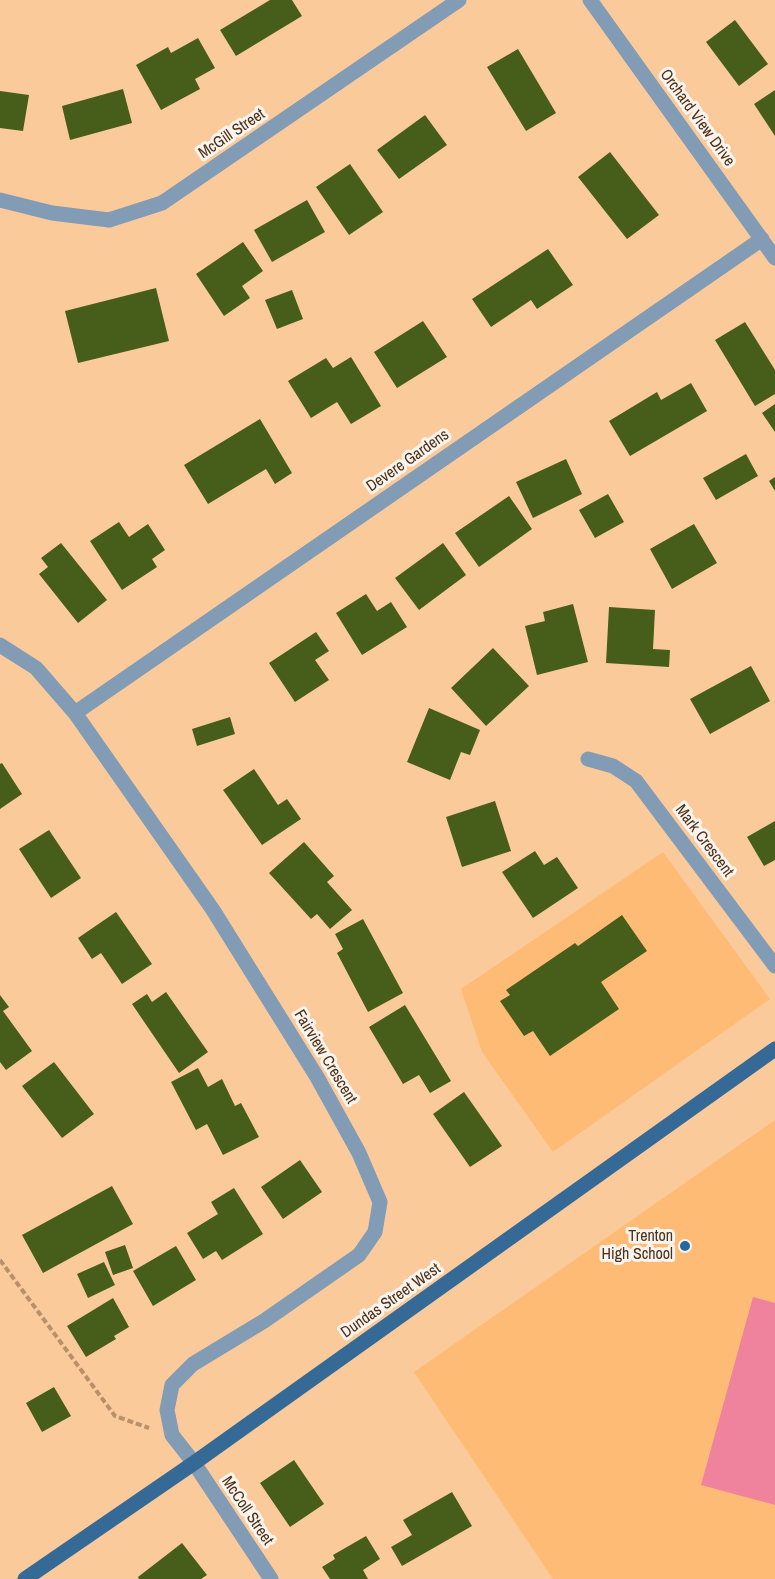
<!DOCTYPE html>
<style>
body{margin:0}
canvas{display:block;background:#fbca9a}
</style>
<canvas width="775" height="1579"></canvas>
<script>
const c = document.querySelector('canvas').getContext('2d');
c.lineJoin = 'round';
function fillPath(path, color) {
  c.fillStyle = color;
  c.fill(path, 'evenodd');
}
function trace(path, color, width, dash) {
  c.strokeStyle = color;
  c.lineWidth = width;
  c.lineCap = dash ? 'butt' : 'round';
  c.setLineDash(dash || []);
  c.stroke(path);
}
function drawText(font, color, halo, rows, align = 'center') {
  c.font = font + ' "Archivo Narrow",sans-serif';
  c.lineWidth = 6;
  c.setLineDash([]);
  c.textBaseline = 'middle';
  c.strokeStyle = halo;
  c.fillStyle = color;
  for (const [text, x, y, turn = 0] of rows) {
    c.save();
    c.translate(x, y);
    c.rotate((+turn || 0) * Math.PI / 180);
    c.textAlign = isNaN(turn) ? turn : align;
    if (halo) c.strokeText(text, 0, 0);
    c.fillText(text, 0, 0);
    c.restore();
  }
}
const built = new Path2D(`
 M663,852L770,999L553,1152L482,1052L461,989Z
 M775,1120V1579H553L414,1372Z`);
const green = new Path2D(`
 M753,1297L775,1303V1505L701,1485Z`);
const building = new Path2D(`
 M270,0H292L302,16L236,56L220,30Z
 M735,20L768,64L739,86L706,42Z
 M198,38L215,68L195,79L200,89L161,110L136,65L168,47L171,53Z
 M518,49L556,113L526,131L487,67Z
 M123,89L132,123L70,140L62,106Z
 M775,90V136L754,104Z
 M0,91L29,95L23,131L0,128Z
 M425,115L447,145L399,179L377,150Z
 M610,152L659,215L627,239L578,177Z
 M350,164L383,212L349,235L316,187Z
 M307,200L325,232L272,262L254,230Z
 M243,242L263,271L242,286L250,298L224,316L196,274Z
 M548,249L573,285L537,309L531,300L491,327L472,299Z
 M156,288L169,341L78,363L65,311Z
 M292,290L303,319L277,329L265,300Z
 M423,321L447,357L397,388L374,352Z
 M745,322L775,370V394L755,406L715,340Z
 M351,357L381,406L351,424L337,402L311,418L288,381L326,358L333,368Z
 M691,383L707,411L630,456L609,421L657,392L661,400Z
 M775,404V432L762,413Z
 M260,419L292,473L275,484L266,469L208,504L184,465Z
 M746,454L758,476L716,500L703,478Z
 M566,459L582,494L533,518L516,482Z
 M775,477V491L769,481Z
 M608,494L624,522L595,538L579,510Z
 M509,496L532,529L479,567L455,533Z
 M119,522L129,537L148,524L165,550L152,559L157,567L122,590L90,541Z
 M694,524L717,563L672,589L650,549Z
 M61,543L107,600L78,623L39,574L48,567L41,558Z
 M443,543L466,575L419,610L395,578Z
 M366,594L377,611L391,602L407,627L362,655L336,613Z
 M573,604L588,662L537,675L525,626L545,621L543,612Z
 M609,607L655,610L653,649L670,650L669,667L606,663Z
 M316,632L329,651L315,660L329,680L295,702L269,663Z
 M493,648L529,686L486,726L451,688Z
 M751,666L770,701L710,734L690,699Z
 M429,708L480,730L470,755L461,752L450,780L407,762Z
 M230,717L235,734L197,746L192,729Z
 M2,763L22,794L0,809V764Z
 M254,769L278,805L287,799L301,819L262,845L223,790Z
 M495,801L511,851L462,867L446,817Z
 M775,821V860L764,866L747,837Z
 M49,830L81,878L51,898L19,849Z
 M304,842L334,876L327,882L352,910L330,929L317,914L311,919L269,873Z
 M535,851L544,865L557,857L578,888L533,918L502,872Z
 M116,912L152,964L122,984L101,953L92,959L78,938Z
 M622,915L647,951L601,982L619,1009L550,1056L533,1031L524,1036L500,1001L510,995L506,990L575,943L578,946Z
 M363,919L403,993L368,1012L337,953L343,949L335,934Z
 M166,992L208,1052L179,1073L132,1004L147,994L152,1002Z
 M0,995L9,1007L3,1011L32,1051L6,1070L0,1062Z
 M405,1005L451,1081L430,1093L419,1075L403,1084L369,1027Z
 M54,1062L94,1114L62,1138L22,1086Z
 M198,1068L208,1087L222,1079L235,1106L241,1103L259,1137L223,1155L207,1124L196,1130L171,1082Z
 M464,1092L502,1146L470,1167L433,1114Z
 M300,1160L322,1192L283,1219L261,1187Z
 M112,1186L133,1224L43,1273L22,1235Z
 M234,1188L263,1234L222,1260L216,1251L203,1259L187,1233L218,1214L211,1202Z
 M125,1245L133,1268L113,1275L105,1252Z
 M176,1246L196,1280L153,1306L133,1271Z
 M104,1262L115,1285L88,1298L77,1274Z
 M113,1298L129,1327L114,1336L116,1339L86,1357L67,1326Z
 M54,1387L71,1416L42,1432L26,1403Z
 M294,1460L324,1504L290,1527L260,1483Z
 M452,1492L472,1526L402,1566L391,1547L412,1535L403,1520Z
 M366,1536L380,1559L363,1570L368,1579H330L322,1567L335,1559L333,1555Z
 M182,1543L207,1575L201,1579H139L138,1577Z`);
const path = new Path2D(`
 M0,1260L115,1416L149,1428`);
const street = new Path2D(`
 M590,0L775,258
 M0,200L52,213L109,220L162,203L459,0
 M0,645L36,668L75,713L213,910L317,1077L359,1153L380,1202L375,1232L359,1255L264,1321L193,1364L172,1385L167,1410L172,1435L194,1463L271,1579
 M75,713L762,239
 M588,759L613,766L636,781L775,966`);
const primary = new Path2D(`
 M25,1579L194,1463L775,1049`);
const markers = [
 [685,1246,6,"#256a9e"]
];
const streetNames = [
 ["Orchard View Drive",697,118,54],
 ["McGill Street",232,134,-34],
 ["Devere Gardens",408,461,-35],
 ["Mark Crescent",704,841,53],
 ["Fairview Crescent",325,1057,59],
 ["Dundas Street West",391,1301,-35],
 ["McColl Street",247,1511,56]
];
const poiNames = [
 ["Trenton",673,1237],
 ["High School",673,1255]
];
fillPath(built, '#febb76');
fillPath(green, '#ef829c');
fillPath(building, '#475d1a');
trace(path, '#b89069', 4, [6, 3]);
trace(street, '#819cb4', 15);
trace(primary, '#366a96', 15);
for (const [x, y, r, color] of markers) {
  const dot = new Path2D();
  dot.arc(x, y, r, 0, 2 * Math.PI);
  c.fillStyle = color;
  c.fill(dot);
  trace(dot, '#fbf4ee', 2);
}
drawText('16px', '#4a3118', '#fbf4ee', streetNames);
drawText('16px', '#4a3118', '#fbf4ee', poiNames, 'right');
</script>
